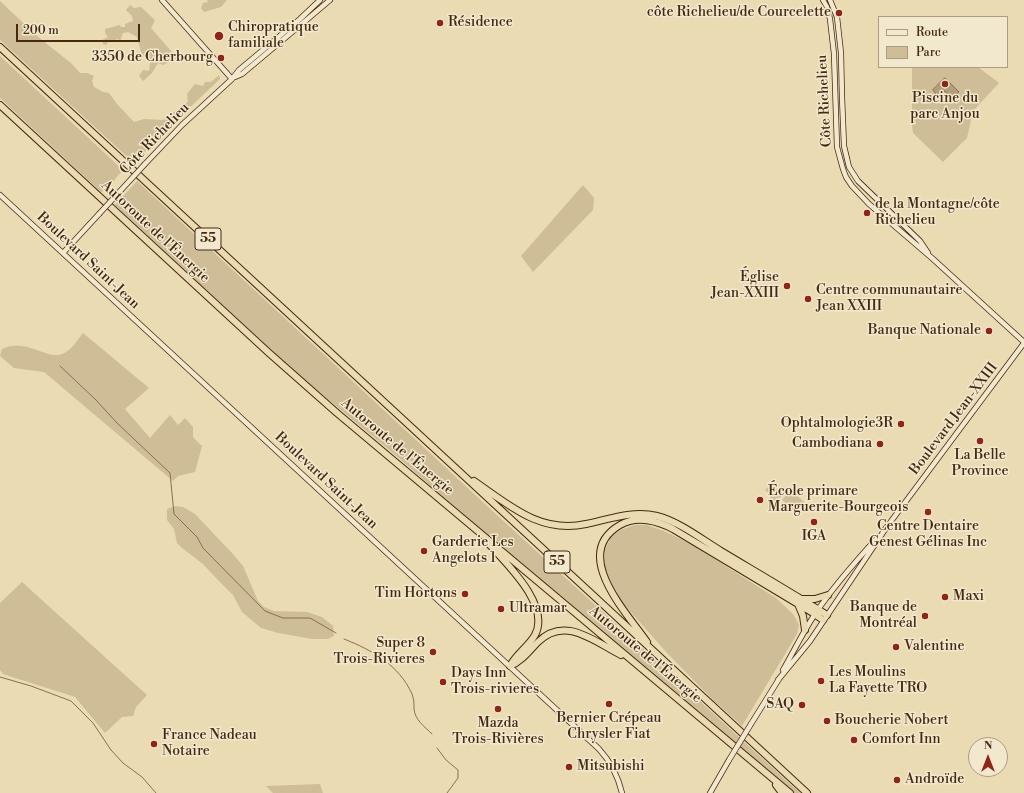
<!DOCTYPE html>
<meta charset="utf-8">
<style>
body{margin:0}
#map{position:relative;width:1024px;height:793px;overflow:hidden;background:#eadbb3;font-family:"Libre Bodoni",serif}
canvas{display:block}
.legend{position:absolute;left:878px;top:16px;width:130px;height:52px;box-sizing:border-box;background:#f1e8ce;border:1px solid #ad9c82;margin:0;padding:5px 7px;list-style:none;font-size:12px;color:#472911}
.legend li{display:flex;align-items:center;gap:8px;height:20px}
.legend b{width:20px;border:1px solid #ad9c82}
.north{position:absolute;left:968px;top:737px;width:40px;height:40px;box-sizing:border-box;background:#f1e8ce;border:1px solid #ad9c82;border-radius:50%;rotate:0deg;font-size:11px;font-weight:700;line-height:16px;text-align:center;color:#472911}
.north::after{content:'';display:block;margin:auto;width:14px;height:18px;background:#8f2418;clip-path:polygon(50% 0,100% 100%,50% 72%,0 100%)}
.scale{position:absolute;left:16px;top:24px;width:124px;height:18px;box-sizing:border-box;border:2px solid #472911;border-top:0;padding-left:5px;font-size:12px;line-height:14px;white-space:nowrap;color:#472911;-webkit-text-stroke:3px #f1e8ce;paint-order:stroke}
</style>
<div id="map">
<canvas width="1024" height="793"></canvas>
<ul class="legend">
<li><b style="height:5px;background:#f1e8ce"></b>Route</li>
<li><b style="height:11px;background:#cebd97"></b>Parc</li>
</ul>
<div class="north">N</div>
<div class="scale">200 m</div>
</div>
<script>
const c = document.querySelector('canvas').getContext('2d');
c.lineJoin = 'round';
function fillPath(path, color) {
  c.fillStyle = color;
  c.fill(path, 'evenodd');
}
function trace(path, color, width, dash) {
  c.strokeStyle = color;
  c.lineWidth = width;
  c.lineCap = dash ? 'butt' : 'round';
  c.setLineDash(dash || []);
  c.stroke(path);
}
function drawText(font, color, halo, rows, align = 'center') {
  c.font = font + ' "Libre Bodoni",serif';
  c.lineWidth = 3;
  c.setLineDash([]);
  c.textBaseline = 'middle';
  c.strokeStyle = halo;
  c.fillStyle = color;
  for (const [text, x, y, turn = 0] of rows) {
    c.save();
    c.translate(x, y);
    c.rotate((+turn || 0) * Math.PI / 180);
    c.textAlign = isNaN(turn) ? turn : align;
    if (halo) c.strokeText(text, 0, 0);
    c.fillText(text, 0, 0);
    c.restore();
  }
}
const green = new Path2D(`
 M207,0H227L221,7L204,12L201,8L203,3L208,2Z
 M0,1L37,36L72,64L80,73H87L94,76L92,81L94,87L103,92L109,93L117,104L134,122L144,119L163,120L188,102L187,94L195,84L203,86L205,82H211L219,75L220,79L187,110L135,164L0,40Z
 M130,5L134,8L141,7L155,20L151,28L178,59L175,60L174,63L169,62L163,65L158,63L152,73L143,81L139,76L143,70L149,71L150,63L141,52L137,37L128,32L123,33L120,41L118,39L108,42L106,45L103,44L102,40L108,37L105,33V29L120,25L121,27H125V24L133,21L132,16L126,10Z
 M0,56L123,170L108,187L101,192L0,98Z
 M912,67H978L999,83L973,111L967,138L943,162L913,133L912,125Z
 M137,181L486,505L800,793H795L458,510L399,458L301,377L115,205Z
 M583,185L594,198L593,210L533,272L521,256Z
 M83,333L149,388L125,409L150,438L170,415L178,425L185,418L193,427V437L202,446L195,472L178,476L173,481L44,372L14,368L0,356L2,349C27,336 49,364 66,352C73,348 78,339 83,333Z
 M771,485L778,491L781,497L774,501L770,500L771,495L765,490Z
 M791,490L805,503L796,513L782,500Z
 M175,506L183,507L195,514L232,553L243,566L258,601L264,607L274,611L307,612L322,617L333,626L334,636L328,639H312L278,633L261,628L242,612L233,595L217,579L203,564L182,548L177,543L174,529L167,520V509Z
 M635,525H647L664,531L691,544L776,598L793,614L799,625L797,634L742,726L713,700L668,654L620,600L608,578L604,564L605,550L612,535L623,529Z
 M22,582L147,695L136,707L133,716L122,717L105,733L75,697L3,674L0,670V603Z
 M320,784L323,793H273L266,786Z`);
const water = new Path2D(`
 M945,78L959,92L951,98L945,91L938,97L933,90Z`);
const stream = new Path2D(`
 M60,366L96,400L117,423L170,473L174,514L197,537L203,548L265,611L283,618H310L336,633
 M344,639C372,650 399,665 412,694C414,699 414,704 414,709C415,720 424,726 432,734
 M0,677L31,686L71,701L93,723L111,750L123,763L142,777L156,793
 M437,748L446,760L458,770V778L447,793`);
const secondary = new Path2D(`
 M162,0L232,79
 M823,0L827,7L830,19L834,54L837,147L843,169L846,177L852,186L869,204L933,259L1024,342
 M830,0L837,17L841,53L842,97L844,146L849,167L858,181L920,241L928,253
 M235,77L242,74L304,22L330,0
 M145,164L182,125L232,79L239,70L300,19L320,0
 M0,195L599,749C611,762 618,776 622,793
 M63,253L99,214
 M783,670C794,651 803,632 815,614C833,587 855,562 877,538
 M778,680L810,641L886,528L1024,343
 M751,724L779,679
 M710,793L729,760`);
const highway = new Path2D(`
 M0,47L807,793
 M0,105L269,353L337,413L790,793
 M474,481C509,505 540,534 586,524C610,519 633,510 657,516C680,522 701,539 721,551C756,572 792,593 827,615
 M488,543C506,563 551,605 535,635C528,647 516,654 510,666
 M802,599H815L828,595
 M798,604L803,616L805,630
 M647,642C627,613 570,554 620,525C637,515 658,521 673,529L813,613L823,620
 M510,666C521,662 529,651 538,642C565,615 595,642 621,655
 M776,785L782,793`);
const secondaryBridge = new Path2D(`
 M99,214L145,164
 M729,760L751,724`);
const markers = [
 [839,13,4,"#8f2418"],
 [440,23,4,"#8f2418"],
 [219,36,5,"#8f2418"],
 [221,58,4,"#8f2418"],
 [945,84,4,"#8f2418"],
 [867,213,4,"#8f2418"],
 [787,286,4,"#8f2418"],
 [808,299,4,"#8f2418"],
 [989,331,4,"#8f2418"],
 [901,424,4,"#8f2418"],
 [980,441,4,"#8f2418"],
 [880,444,4,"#8f2418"],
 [760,500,4,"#8f2418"],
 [928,512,4,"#8f2418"],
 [814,522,4,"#8f2418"],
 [424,551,4,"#8f2418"],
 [465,594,4,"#8f2418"],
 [945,597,4,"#8f2418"],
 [501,609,4,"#8f2418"],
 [925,616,4,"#8f2418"],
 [896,647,4,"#8f2418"],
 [433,652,4,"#8f2418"],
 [821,681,4,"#8f2418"],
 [443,682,4,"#8f2418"],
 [609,704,4,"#8f2418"],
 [802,705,4,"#8f2418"],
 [498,709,4,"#8f2418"],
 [827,721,4,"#8f2418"],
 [854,740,4,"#8f2418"],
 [154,744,4,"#8f2418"],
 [569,767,4,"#8f2418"],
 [897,780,4,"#8f2418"]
];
const shields = [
 [208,239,26],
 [557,562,26]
];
const shieldNames = [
 ["55",208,239],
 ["55",557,562]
];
const poiNames = [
 ["côte Richelieu/de Courcelette",831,13,"right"],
 ["Résidence",448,23],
 ["Chiropratique",228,28],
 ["familiale",228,44],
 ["3350 de Cherbourg",213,58,"right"],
 ["Piscine du",945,99,"center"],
 ["parc Anjou",945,115,"center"],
 ["de la Montagne/côte",875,205],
 ["Richelieu",875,221],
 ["Église",779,278,"right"],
 ["Jean-XXIII",779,294,"right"],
 ["Centre communautaire",816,291],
 ["Jean XXIII",816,307],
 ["Banque Nationale",981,331,"right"],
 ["Ophtalmologie3R",893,424,"right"],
 ["Cambodiana",872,444,"right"],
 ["La Belle",980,456,"center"],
 ["Province",980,472,"center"],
 ["École primare",768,492],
 ["Marguerite-Bourgeois",768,508],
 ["Centre Dentaire",928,527,"center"],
 ["Genest Gélinas Inc",928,543,"center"],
 ["IGA",814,537,"center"],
 ["Garderie Les",432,543],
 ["Angelots 1",432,559],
 ["Tim Hortons",457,594,"right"],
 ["Maxi",953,597],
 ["Banque de",917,608,"right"],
 ["Montréal",917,624,"right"],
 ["Ultramar",509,609],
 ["Super 8",425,644,"right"],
 ["Trois-Rivieres",425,660,"right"],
 ["Valentine",904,647],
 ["Les Moulins",829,673],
 ["La Fayette TRO",829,689],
 ["Days Inn",451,674],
 ["Trois-rivieres",451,690],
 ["SAQ",794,705,"right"],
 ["Bernier Crépeau",609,719,"center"],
 ["Chrysler Fiat",609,735,"center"],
 ["Boucherie Nobert",835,721],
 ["Mazda",498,724,"center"],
 ["Trois-Rivières",498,740,"center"],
 ["France Nadeau",162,736],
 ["Notaire",162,752],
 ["Comfort Inn",862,740],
 ["Mitsubishi",577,767],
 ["Androïde",905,780]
];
const streetNames = [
 ["Côte Richelieu",825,101,-93],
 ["Côte Richelieu",155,139,-46],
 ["Autoroute de l'Énergie",155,232,43],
 ["Boulevard Saint-Jean",88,261,43],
 ["Boulevard Jean-XXIII",954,419,-53],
 ["Autoroute de l'Énergie",397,447,40],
 ["Boulevard Saint-Jean",326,481,43],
 ["Autoroute de l'Énergie",645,655,40]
];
fillPath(green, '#cebd97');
fillPath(water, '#b39e7c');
trace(water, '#886f51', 1);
trace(stream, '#886f51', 1);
trace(secondary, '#472911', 6);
trace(highway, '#472911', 8);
trace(secondary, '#f1e8ce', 4.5);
trace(highway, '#eadbb3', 6);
trace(secondaryBridge, '#472911', 6, []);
trace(secondaryBridge, '#f1e8ce', 4.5);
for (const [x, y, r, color] of markers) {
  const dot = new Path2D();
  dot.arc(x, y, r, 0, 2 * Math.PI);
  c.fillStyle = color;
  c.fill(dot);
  trace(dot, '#f1e8ce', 1.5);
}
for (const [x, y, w] of shields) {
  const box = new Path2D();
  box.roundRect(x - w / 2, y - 11, w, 22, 3);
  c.fillStyle = '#f1e8ce';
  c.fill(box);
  trace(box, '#472911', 1);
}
drawText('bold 13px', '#472911', null, shieldNames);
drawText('14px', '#472911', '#f1e8ce', poiNames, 'left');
drawText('14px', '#472911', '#f1e8ce', streetNames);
</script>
